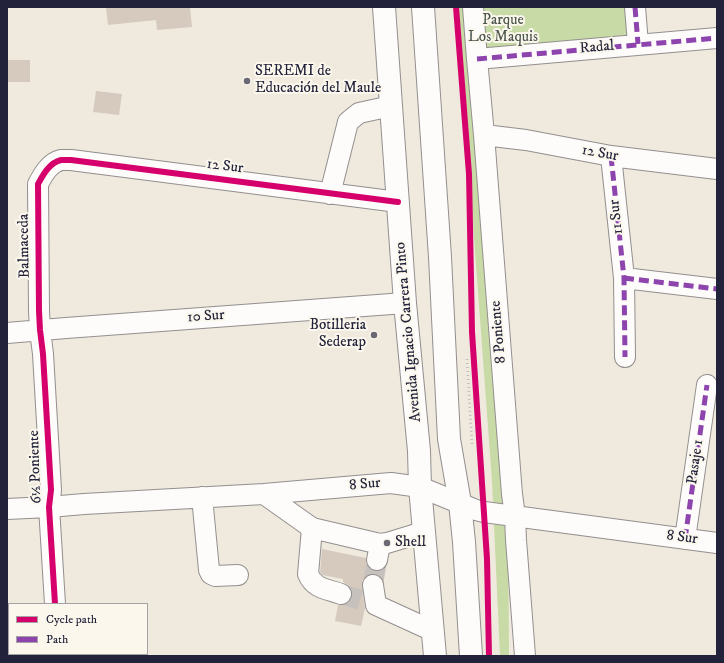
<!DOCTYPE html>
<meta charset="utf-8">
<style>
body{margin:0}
#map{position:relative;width:724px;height:663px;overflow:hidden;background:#efe9de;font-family:"IM FELL DW Pica",serif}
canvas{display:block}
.frame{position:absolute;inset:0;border:8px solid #22223b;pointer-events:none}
.legend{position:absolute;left:8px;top:603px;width:140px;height:52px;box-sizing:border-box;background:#fbf7ec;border:1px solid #a4a2a5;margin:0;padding:5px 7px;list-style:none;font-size:12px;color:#22223b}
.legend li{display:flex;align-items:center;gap:8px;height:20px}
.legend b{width:20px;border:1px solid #a4a2a5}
</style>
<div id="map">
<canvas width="724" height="663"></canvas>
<div class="frame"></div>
<ul class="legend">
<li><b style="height:5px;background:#d6006c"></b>Cycle path</li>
<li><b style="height:5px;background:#8e44ad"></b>Path</li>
</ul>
</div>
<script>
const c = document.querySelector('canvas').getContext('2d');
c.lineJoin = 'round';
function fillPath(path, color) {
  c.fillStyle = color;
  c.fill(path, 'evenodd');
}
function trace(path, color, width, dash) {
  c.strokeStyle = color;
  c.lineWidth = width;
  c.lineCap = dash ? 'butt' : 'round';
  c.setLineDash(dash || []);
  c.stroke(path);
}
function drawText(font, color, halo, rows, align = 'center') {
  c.font = font + ' "IM FELL DW Pica",serif';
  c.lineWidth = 4;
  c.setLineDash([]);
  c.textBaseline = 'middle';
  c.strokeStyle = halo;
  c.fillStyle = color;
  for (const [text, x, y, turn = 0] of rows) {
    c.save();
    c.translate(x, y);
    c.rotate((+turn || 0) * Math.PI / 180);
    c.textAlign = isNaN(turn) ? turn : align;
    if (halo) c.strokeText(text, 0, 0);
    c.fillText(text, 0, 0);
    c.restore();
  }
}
const green = new Path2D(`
 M457,7H466L508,521L509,656H500L492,481Z
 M479,7H641L645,40L482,54Z`);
const building = new Path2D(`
 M106,7H190L192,27L157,30L156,20L108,25Z
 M8,60H30V82H8Z
 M96,91L122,94L119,115L93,112Z
 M322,549L366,558V564L370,569L375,571H380L383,569L381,577L377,574H371L366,576L362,581V587L365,608L361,626L335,621L338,605H344L349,602L352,597V592L349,586L343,582V579L322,575L320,573Z`);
const minorTunnel = new Path2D(`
 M373,585L377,560
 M341,594L367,602`);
const path = new Path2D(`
 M467,359L472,444`);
const minor = new Path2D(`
 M473,7L477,59L484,135L512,494L515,516L516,540L525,656
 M635,7L638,44
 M477,59L717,38
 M484,135L526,140L611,156L717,169
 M611,156L624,278L625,357
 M330,194L348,122L354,117L359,113L391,106
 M624,278L717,289
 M7,333L66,328L405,303
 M264,494L312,528
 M202,497L209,570L211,574L215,576L238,575
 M7,509L49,507L84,504L264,494L391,483L420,487L476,510L484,512L717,543
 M685,539L707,385
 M377,560L380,544L387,543L423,532
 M373,585L376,605L433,631
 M341,594C327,589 314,589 308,574L312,528L380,544
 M55,604L49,507L51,490L43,354L40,330L39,311L38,184C43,175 49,163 61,160C64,160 68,160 71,160L398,202
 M57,654V656`);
const major = new Path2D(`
 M384,7L405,303L419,451L420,487L435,656
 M423,7L440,257L449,439L460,503L464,542L471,656`);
const quiet = new Path2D(`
 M635,7L638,44
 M477,59L717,38
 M611,156L624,278L625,357
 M624,278L717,289
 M685,539L707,385`);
const cycleway = new Path2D(`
 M456,7L469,174L472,332L487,559L489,656
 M55,604L49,507L51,490L43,354L40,330L39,311L38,184C43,175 49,163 61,160C64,160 68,160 71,160L398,202`);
const markers = [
 [247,81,4,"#6a6874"],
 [374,335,4,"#6a6874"],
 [387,543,4,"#6a6874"]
];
const parkNames = [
 ["Parque",503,21],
 ["Los Maquis",503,38]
];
const streetNames = [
 ["Radal",597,48,-5],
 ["12 Sur",600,154,10],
 ["12 Sur",225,167,7],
 ["11 Sur",617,217,-96],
 ["Balmaceda",25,246,-91],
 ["10 Sur",206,317,-4],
 ["Avenida Ignacio Carrera Pinto",409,332,-95],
 ["8 Poniente",499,332,-95],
 ["Pasaje 1",696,462,-82],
 ["6½ Poniente",36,467,-92],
 ["8 Sur",365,485,-5],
 ["8 Sur",682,538,8]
];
const poiNames = [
 ["SEREMI de",255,72],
 ["Educación del Maule",255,89],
 ["Botilleria",366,326,"right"],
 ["Sederap",366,343,"right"],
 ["Shell",395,543]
];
fillPath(green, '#c8daa5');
fillPath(building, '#d6cabf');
trace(minorTunnel, '#c6c1bd', 20, [20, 10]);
trace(minor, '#938f8e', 22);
trace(major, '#938f8e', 24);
trace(path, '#bebdbe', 2.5, [1, 3]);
trace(minor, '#fdfcfa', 20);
trace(major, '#fdfcfa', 22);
trace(quiet, '#8e44ad', 5, [10, 5]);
trace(cycleway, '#d6006c', 6);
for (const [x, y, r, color] of markers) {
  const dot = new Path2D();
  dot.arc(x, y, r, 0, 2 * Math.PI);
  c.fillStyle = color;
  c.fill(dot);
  trace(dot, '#fbf7ec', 1.5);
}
drawText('15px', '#4a554d', '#fbf7ec', parkNames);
drawText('15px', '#22223b', '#fbf7ec', streetNames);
drawText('15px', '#22223b', '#fbf7ec', poiNames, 'left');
</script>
